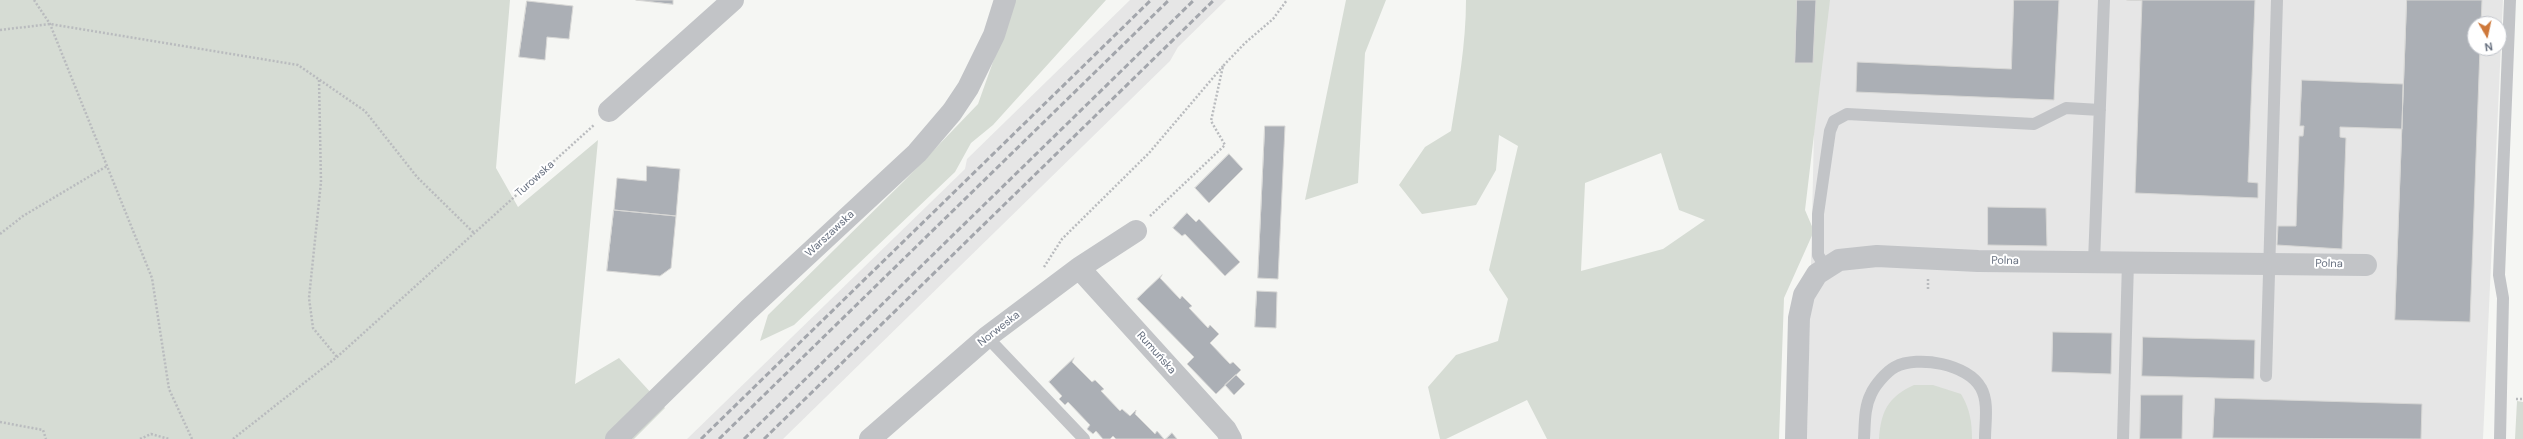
<!DOCTYPE html>
<meta charset="utf-8">
<style>
body{margin:0}
#map{position:relative;width:2523px;height:439px;overflow:hidden;background:#f5f6f3;font-family:"DM Sans",sans-serif}
canvas{display:block}
.north{position:absolute;left:2467px;top:16px;width:40px;height:40px;box-sizing:border-box;background:#fff;border:1px solid #c3c6cc;border-radius:50%;rotate:171deg;font-size:11px;font-weight:700;line-height:16px;text-align:center;color:#687180}
.north::after{content:'';display:block;margin:auto;width:14px;height:18px;background:#ce783a;clip-path:polygon(50% 0,100% 100%,50% 72%,0 100%)}
</style>
<div id="map">
<canvas width="2523" height="439"></canvas>
<div class="north">N</div>
</div>
<script>
const c = document.querySelector('canvas').getContext('2d');
c.lineJoin = 'round';
function fillPath(path, color) {
  c.fillStyle = color;
  c.fill(path, 'evenodd');
}
function trace(path, color, width, dash) {
  c.strokeStyle = color;
  c.lineWidth = width;
  c.lineCap = dash ? 'butt' : 'round';
  c.setLineDash(dash || []);
  c.stroke(path);
}
function drawText(font, color, halo, rows, align = 'center') {
  c.font = font + ' "DM Sans",sans-serif';
  c.lineWidth = 4;
  c.setLineDash([]);
  c.textBaseline = 'middle';
  c.strokeStyle = halo;
  c.fillStyle = color;
  for (const [text, x, y, turn = 0] of rows) {
    c.save();
    c.translate(x, y);
    c.rotate((+turn || 0) * Math.PI / 180);
    c.textAlign = isNaN(turn) ? turn : align;
    if (halo) c.strokeText(text, 0, 0);
    c.fillText(text, 0, 0);
    c.restore();
  }
}
const built = new Path2D(`
 M1130,0H1226L1178,47L1170,61L783,439H687L965,169L967,159Z
 M1817,0H2503L2483,439H1807ZM2475,24H2499V48H2475Z`);
const green = new Path2D(`
 M0,0H510L496,168L518,207L598,140L575,384L619,358L665,408L634,439H0Z
 M1015,0H1106L993,125L971,143L955,172L794,325L760,341L768,315L904,181L978,104Z
 M1346,0H1386L1365,53L1358,183L1305,200Z
 M1466,0H1830L1805,210L1814,231L1784,298L1779,439H1547L1527,400L1446,439H1440L1428,387L1456,355L1498,341L1508,299L1489,270L1518,146L1499,135L1496,170L1476,205L1422,214L1399,185L1425,147L1451,131C1458,88 1466,44 1466,0ZM1661,153L1679,210L1705,220L1663,249L1581,271L1585,183Z
 M1914,385H1933L1961,394C1970,409 1972,422 1972,439H1879C1881,411 1888,397 1914,385Z
 M2517,401L2523,402V439H2515Z`);
const building = new Path2D(`
 M636,0H673V4Z
 M1797,0H1816L1813,63H1795Z
 M2014,0H2059L2054,100L1856,92L1857,62L2011,69Z
 M2127,0H2255L2248,182L2258,183V198L2135,193L2142,1Z
 M2407,0H2482L2481,24H2475V48H2480L2470,322L2395,320Z
 M527,1L573,6L569,39L547,37L545,60L519,57Z
 M2302,80L2403,84L2402,129L2340,127V137L2346,138L2342,249L2277,245L2278,226H2296L2299,136H2303L2304,126H2300Z
 M1265,126H1285L1278,279L1258,278Z
 M1229,154L1243,169L1209,203L1195,188Z
 M647,166L680,169L676,216L614,210L617,178L646,181Z
 M1988,207L2046,208L2047,246L1988,245Z
 M614,210L676,216L671,268L660,276L607,271Z
 M1187,213L1196,222L1199,219L1240,262L1225,276L1185,234L1182,236L1173,228Z
 M1162,275L1160,278L1180,299L1182,296L1192,306L1189,308L1208,328L1210,325L1219,334L1210,343L1230,364L1233,362L1241,370L1216,394L1187,364L1194,357L1137,299Z
 M1257,291L1277,292L1276,328L1255,327Z
 M2053,332L2112,333L2111,374L2052,372Z
 M2143,337L2255,340L2254,379L2142,376Z
 M1074,358L1072,362L1092,382L1095,380L1104,389L1101,391L1120,411L1122,409L1130,416L1136,410L1135,414L1155,434L1157,431L1164,439H1116L1113,436L1110,439H1103L1096,431L1093,434L1087,429L1090,425L1068,402L1065,405L1059,399L1062,396L1049,382Z
 M1236,375L1245,384L1234,395L1225,385Z
 M2141,395H2183L2182,439H2140Z
 M2215,398L2422,404L2421,439L2213,438Z
 M1172,433L1177,439H1166Z`);
const path = new Path2D(`
 M34,0L50,24L152,278L169,389L192,439
 M0,30L50,24L298,65L365,111L417,177L474,233
 M319,80L321,182L309,298L313,328L337,357
 M1150,216L1225,145L1211,121L1223,66L1245,43L1273,19L1287,0
 M0,234L23,216L107,166
 M1044,267L1062,239L1149,153L1223,66
 M1928,289V279
 M2516,399H2523
 M0,422L43,430L46,439
 M140,439L151,434L169,439
 M233,439L337,357L594,125`);
const service = new Path2D(`
 M2094,262L2104,0
 M1826,268L1818,255V214L1830,131L1834,121L1847,114L2034,124L2066,108L2100,110
 M987,337L1084,439
 M2266,376L2277,0
 M1864,439C1865,424 1864,408 1871,394C1875,385 1886,372 1895,367C1918,355 1968,364 1981,388C1989,402 1985,423 1985,439
 M2123,439L2128,262
 M2500,439L2503,298L2499,275L2510,0`);
const minor = new Path2D(`
 M609,111L733,0
 M1079,268L1226,430L1231,439
 M616,439L748,310L917,153L952,112L968,88L994,35L1005,0
 M870,439L987,337L1079,268L1136,231
 M1796,439L1799,318L1804,295L1817,274L1839,260L1877,256L1978,261L2366,265`);
const rail = new Path2D(`
 M701,439L1151,0
 M719,439L1169,0
 M744,439L1194,0
 M764,439L1214,0`);
const streetNames = [
 ["Turowska",535,179,-42],
 ["Warszawska",830,234,-43],
 ["Polna",2005,261,1],
 ["Polna",2329,264,1],
 ["Norweska",999,329,-38],
 ["Rumuńska",1156,353,48]
];
fillPath(built, '#e6e6e6');
fillPath(green, '#d6dcd4');
fillPath(building, '#abafb5');
trace(building, '#d7d7d5', 1);
trace(path, '#b9bbbe', 2.5, [2, 2]);
trace(service, '#c2c4c7', 12);
trace(minor, '#c2c4c7', 22);
trace(rail, '#a3a6ac', 3, [6, 3]);
drawText('11px', '#687180', '#fff', streetNames);
</script>
